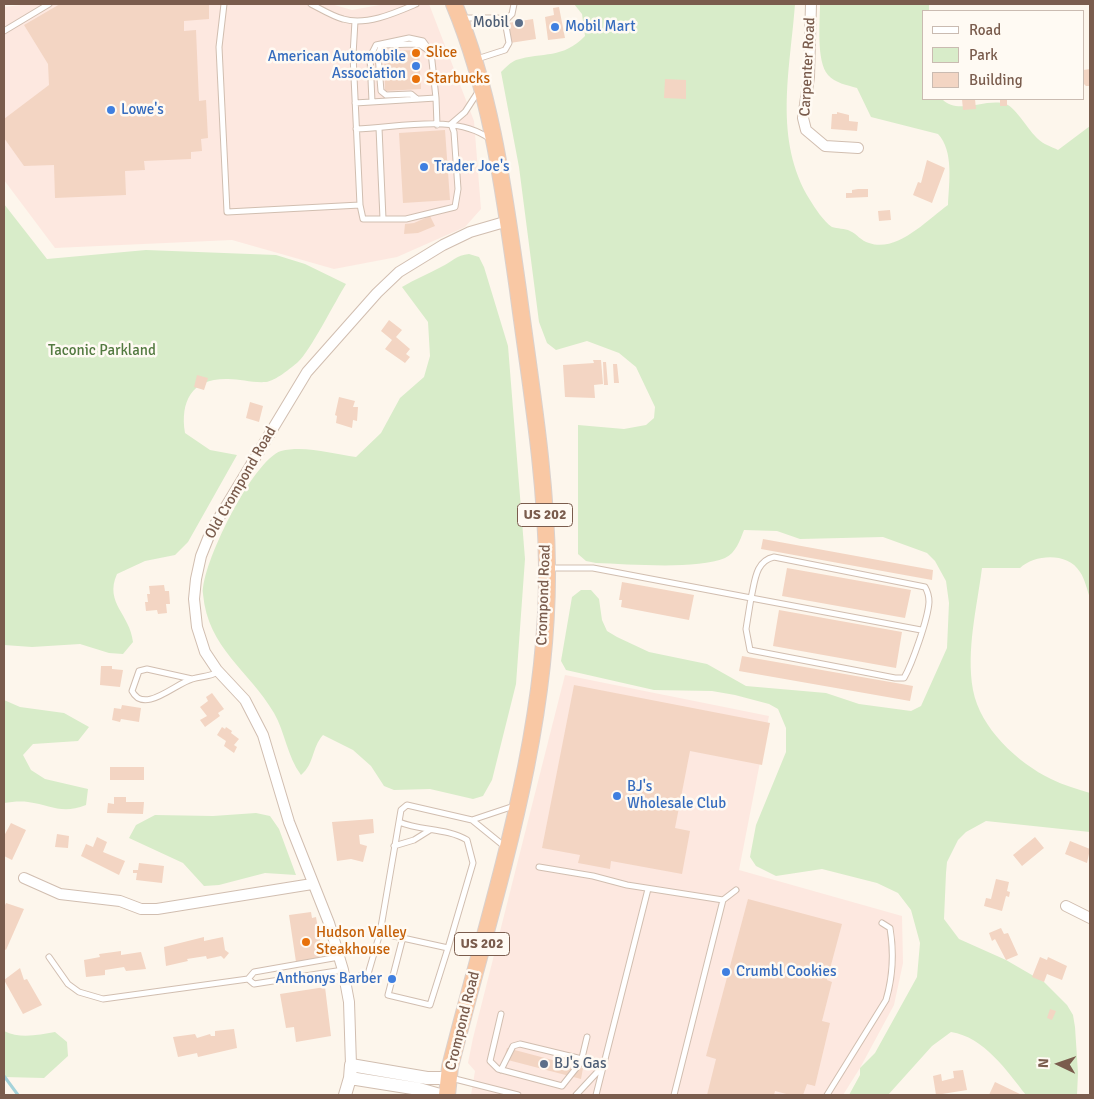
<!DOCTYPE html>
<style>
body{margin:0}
#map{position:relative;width:1094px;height:1099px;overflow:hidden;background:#fdf6ec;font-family:Signika,sans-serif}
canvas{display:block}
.frame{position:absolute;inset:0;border:5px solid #7a5c4d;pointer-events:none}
.legend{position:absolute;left:922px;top:10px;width:162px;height:90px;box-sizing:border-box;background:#fffaf3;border:1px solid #cabbb1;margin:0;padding:6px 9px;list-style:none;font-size:15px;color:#7a5c4d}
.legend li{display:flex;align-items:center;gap:10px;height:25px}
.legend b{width:25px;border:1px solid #cabbb1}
.north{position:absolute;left:1034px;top:1039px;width:50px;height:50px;-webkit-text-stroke:4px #fffaf3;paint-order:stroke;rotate:273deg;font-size:14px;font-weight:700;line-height:20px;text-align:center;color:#7a5c4d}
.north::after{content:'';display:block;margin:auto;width:18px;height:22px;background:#7a5c4d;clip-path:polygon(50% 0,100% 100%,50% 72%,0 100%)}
</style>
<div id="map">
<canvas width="1094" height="1099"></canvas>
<div class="frame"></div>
<ul class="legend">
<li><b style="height:6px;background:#fff"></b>Road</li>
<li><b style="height:14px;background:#d8ecc9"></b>Park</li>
<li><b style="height:14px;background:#f3d5c3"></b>Building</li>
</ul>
<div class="north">N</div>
</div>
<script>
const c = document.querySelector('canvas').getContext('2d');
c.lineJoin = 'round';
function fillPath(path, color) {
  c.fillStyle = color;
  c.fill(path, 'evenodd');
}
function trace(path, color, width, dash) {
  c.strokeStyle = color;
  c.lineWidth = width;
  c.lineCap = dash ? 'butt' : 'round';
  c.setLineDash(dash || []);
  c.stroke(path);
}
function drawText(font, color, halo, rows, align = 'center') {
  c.font = font + ' Signika,sans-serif';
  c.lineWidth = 5;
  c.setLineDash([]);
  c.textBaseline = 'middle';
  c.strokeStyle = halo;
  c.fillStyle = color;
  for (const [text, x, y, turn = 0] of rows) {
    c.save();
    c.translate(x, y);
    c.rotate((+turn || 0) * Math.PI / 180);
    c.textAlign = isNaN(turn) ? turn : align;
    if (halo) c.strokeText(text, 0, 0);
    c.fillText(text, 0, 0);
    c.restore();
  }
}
const commercial = new Path2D(`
 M29,4H331L352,10L385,4H429L474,121L481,209L465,227L397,257L334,269L232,240L55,248L4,180V7Z
 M565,675L769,716L739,870L902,916L903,963L894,1005L860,1068L843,1095H471L475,1071L468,1063L473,1038Z`);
const green = new Path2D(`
 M574,4H795C790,71 773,140 810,200C815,208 824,222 832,227C837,229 845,228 850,231C857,234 861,241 869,243C897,253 927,220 948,205C949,183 954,151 938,134L871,117L857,88C847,85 835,83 828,75C816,61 820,21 820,4H929V11H923V99H942C958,116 987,97 1006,104C1016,108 1029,131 1038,139C1043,144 1052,147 1058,150L1090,126V598C1087,590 1085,579 1080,572C1068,552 1035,554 1020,568H982C977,607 966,650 973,690C980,728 1018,763 1051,779C1063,785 1077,789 1090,793V832L986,821L966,832L958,840L947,862L946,873L944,919L959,939L1006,960L1044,982L1067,1005L1073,1015L1075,1027L1078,1073L1077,1095H1026C1007,1071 984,1037 951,1032L932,1046L888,1095H849L860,1075V1068L875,1053L917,977L920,943L911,910L898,893L877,883L822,869L776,876L756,866L750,857L756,825L786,752V728L778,709L769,704L735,695L712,691L654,690L566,670L561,661L572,597L581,590H591L599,599L602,620L607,631L617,637L649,652L707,664L746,686L826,693L859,704L911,711L921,706L947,648L949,603L946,581L935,561L927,553L883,537L800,539L777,531L744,530C740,540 736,553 725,558C697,570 628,564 596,563L586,561L578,554V425L624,429L646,425L654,418L655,407L636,367L619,353L587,341L556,350L547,343L539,322L519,167L501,72C505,68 511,62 516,60C543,52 563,59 585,36L582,14Z
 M4,204L47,259L146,250L276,255L305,264L346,284C336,300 309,353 298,362C291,368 275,381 266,382C253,383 240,379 228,379C192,378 180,401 185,433L210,450L237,455L188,542L175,555L145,561L117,574C104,603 130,614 133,642L123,654L109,653L80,644L32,647L4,645Z
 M469,254L479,257L484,267L508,346L525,559L516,684L492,780L483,796L473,799L430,789L394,790L384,786L371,766L353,750L323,735C311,749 315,763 301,775C287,756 285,732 274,713C249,670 208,649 203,594C201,565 253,460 281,451C305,445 333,454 356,457L381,433L400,398L424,377L430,356L428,322L402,287C415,279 428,274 441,267C452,262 456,255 469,254Z
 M4,700L20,707L64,713L89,727L78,741L33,744L23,755L31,770L45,779L88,789L86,805C61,815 52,805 28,802C20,801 11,802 4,803Z
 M256,813L270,816L279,829L296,875L265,873L219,885L204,886L183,863L129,838L136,825L155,815L213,816Z
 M4,1031C20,1039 38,1035 55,1032L67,1042L68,1056L44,1078L4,1077Z`);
const stream = new Path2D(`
 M4,1076L18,1095`);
const building = new Path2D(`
 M60,4H209V19L184,21V31L196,30L199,101L206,100L208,138L201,139L202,151L191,152V159L144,161L145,170L125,171L126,195L55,198L54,165L24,166L4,138V119L49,85L48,64L24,25Z
 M559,7L565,38L548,40L545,17L554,15L553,8Z
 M533,19L536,39L510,43L508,23Z
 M419,50L421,89L385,91L384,51Z
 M1090,69V86H1086L1083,83V70Z
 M665,79L686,80V99L664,98Z
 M962,99H975L976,109L963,110Z
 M1000,99H1007V106H1000Z
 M837,112L849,115V121L858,122L857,131L831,129L832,114H837Z
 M445,130L450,200L403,203L399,133Z
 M927,160L945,168L932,203L913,195L918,182L921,183Z
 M858,189H868V197L846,198V193H852V190Z
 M890,210L891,220L879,221L878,211Z
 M430,216L435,226L418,233L404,234L405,224L414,223Z
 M389,320L402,330L396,337L410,349L406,354L410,357L405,363L385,349L392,340L381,331Z
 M593,360H601L603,384L594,385L595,398L565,397L563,365L594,363Z
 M603,362H606L608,385H604Z
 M613,364H617L619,383H614Z
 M197,375L208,378L204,390L194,387Z
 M339,397L355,401L353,407H358L357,421L353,420L352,428L336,423L337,416L335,415Z
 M250,402L263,406L259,422L246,418Z
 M763,539L933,570L932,580L761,549Z
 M787,568L911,590L905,618L782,596Z
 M622,582L694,595L689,620L621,607L622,600H619Z
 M164,585L165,591H169L170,604H166L167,613L158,614L157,610L146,611L145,602H148L147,594H150L149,586Z
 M779,610L902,632L896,668L773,646Z
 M742,656L913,686L910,701L739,671Z
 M101,666H112V669L123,670L120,687L100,685Z
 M574,685L770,723L762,765L690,751L675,828L690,831L682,874L611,861L610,869L578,863L580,855L542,848Z
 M212,693L224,709L218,713L220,716L205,727L200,720L207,716L200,707L208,701L206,697Z
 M122,705L141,708L139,722L121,719L120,722L112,720L114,708L121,709Z
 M222,727L225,729L226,727L232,731L231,733L239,739L234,745L237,747L234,753L224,746L226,741L217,735Z
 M110,767H144V780H110Z
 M114,797H126V802H144L143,814L107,813L108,803L114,804Z
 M373,819L374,833L359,835L360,844L367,846L363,862L351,859L337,861L332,822Z
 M11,823L26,830L12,860L4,856V836Z
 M57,834L69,836L68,848L55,847Z
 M97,837L107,842L103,852L125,861L119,875L81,856L86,844L93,847Z
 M1035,837L1044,848L1022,866L1013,855Z
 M1070,841L1090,849L1087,863L1065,854Z
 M139,863L164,866L162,883L136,880L137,873H133V870H138Z
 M996,879L1009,882L1007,891L1010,892L1009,897L1006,896L1002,911L984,906L986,898L991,899Z
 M748,899L842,924L827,980L832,982L822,1021L830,1023L815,1086L807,1084L803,1095H790L775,1091L774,1095H707L716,1059L706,1056Z
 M6,903L24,909L6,950L4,949V907Z
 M311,912L312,918L316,917L323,958L296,962L289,915Z
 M1001,928L1004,934L1008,933L1018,955L1006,960L995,939L992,941L989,933Z
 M204,937V941L223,937L225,950L229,953L224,959L221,956L207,959L206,956L187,959L188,961L166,966L164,947Z
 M121,951V955L141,952L146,969L126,971L124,967L105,970V975L86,977L84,960L100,957L99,954Z
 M1040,957L1047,960L1048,957L1067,966L1062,980L1047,974L1044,982L1032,977Z
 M20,968L24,980L27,979L42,1005L23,1014L4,980Z
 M325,987L331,1036L296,1042L294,1027L286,1028L280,994Z
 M1050,1009L1056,1011L1052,1020L1047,1018Z
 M234,1029L237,1048L198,1057L197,1053L178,1057L173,1037L195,1034L197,1038L210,1034L211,1036H215V1031Z
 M507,1048L583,1068L581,1079L504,1059Z
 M963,1070L967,1090L936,1095L933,1076L941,1074L942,1081L954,1078L953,1071Z
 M995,1082L1022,1095H989Z`);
const service = new Path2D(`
 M224,4L219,47L227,212L360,205
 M311,4C321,9 332,16 343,19C366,26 395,13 416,4
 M461,18H498L505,21
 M355,21L353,55L360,205L363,219H406L455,207L458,189L454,132L451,124
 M505,21L512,14L514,4
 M4,31L49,4
 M477,59L505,50L509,43L505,21
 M436,98L437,125
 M417,99L411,94L386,95L381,91L378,55L380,49L385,45L413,44L420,45L431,52
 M355,103L436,98L431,52L423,41L409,38L376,45L370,57L372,102
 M451,124L465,112L478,92
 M379,128L383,219
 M356,129C398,128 455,113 490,139
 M550,568H593L751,598L746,629L750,650L895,678H904C912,664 928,619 929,602C929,597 928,592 925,587L774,557C755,561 755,582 751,598L921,630
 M192,679L147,669L139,671L132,691C144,715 176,683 192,679C202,676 209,677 218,672
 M472,820L514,806
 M399,822C421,831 447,828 467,840L473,863L448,948
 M394,846L414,840L430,830
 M539,867L593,876L627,885L723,900L736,890
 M380,933L448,948L430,1005L388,995L403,937
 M49,957L68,984L79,992L103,999L248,979L254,972L339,957
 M248,979L254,984L343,970
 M345,980L368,974L380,933L401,810L407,805L472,820L504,846
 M501,1014L490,1061L498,1069L562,1086L581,1062L587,1037
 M501,1070L513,1046L520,1044L582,1059
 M451,1078L518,1095
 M576,1095L603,1066
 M596,1095L648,889
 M674,1095L723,900
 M827,1095L886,1000C893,976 894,952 890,928L882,923`);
const minor = new Path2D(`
 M811,4L809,77L803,118L806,130L825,146L858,148
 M24,878L60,894L120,901L141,909H157L312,884
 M1066,906L1090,918
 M351,1065L349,1002L343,970L329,923L289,822L263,735L245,700L217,670L205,652L197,627L194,599L196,579L201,556L211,531L307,372L377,293L399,272L443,245L470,232L508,221`);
const tertiary = new Path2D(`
 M350,1078L419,1089L440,1095
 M345,1095L350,1078L351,1065L427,1078H449`);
const trunk = new Path2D(`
 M447,1095L450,1067C491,903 549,738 547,566C546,473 530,382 518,290C504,193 492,95 454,4`);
const markers = [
 [519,23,5,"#5c6f8a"],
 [555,27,5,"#3f7fe0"],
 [416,53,5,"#e8710a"],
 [416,66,5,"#3f7fe0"],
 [416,79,5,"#e8710a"],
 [111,110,5,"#3f7fe0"],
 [424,167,5,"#3f7fe0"],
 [617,796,5,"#3f7fe0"],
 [306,942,5,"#e8710a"],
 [726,972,5,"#3f7fe0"],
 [392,979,5,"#3f7fe0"],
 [544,1064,5,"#5c6f8a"]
];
const shields = [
 [545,515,55],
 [482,944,55]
];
const shieldNames = [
 ["US 202",545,515],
 ["US 202",482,944]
];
const serviceNames = [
 ["Mobil",509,23],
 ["BJ's Gas",554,1064,"left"]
];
const shopNames = [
 ["Mobil Mart",565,27],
 ["American Automobile",406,57,"right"],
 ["Association",406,74,"right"],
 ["Lowe's",121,110],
 ["Trader Joe's",434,167],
 ["BJ's",627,787],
 ["Wholesale Club",627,804],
 ["Crumbl Cookies",736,972],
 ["Anthonys Barber",382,979,"right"]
];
const foodNames = [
 ["Slice",426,53],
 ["Starbucks",426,79],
 ["Hudson Valley",316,933],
 ["Steakhouse",316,950]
];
const streetNames = [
 ["Carpenter Road",808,67,-87],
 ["Old Crompond Road",241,483,-60],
 ["Crompond Road",544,595,-88],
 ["Crompond Road",463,1021,-76]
];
const parkNames = [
 ["Taconic Parkland",102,351]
];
fillPath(commercial, '#fde8e0');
fillPath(green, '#d8ecc9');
trace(stream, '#a5d3da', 3);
fillPath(building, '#f3d5c3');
trace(service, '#d1beb0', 7);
trace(minor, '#d1beb0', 12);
trace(tertiary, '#d1beb0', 14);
trace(trunk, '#dad1cd', 18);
trace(service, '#fff', 5);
trace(minor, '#fff', 10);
trace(tertiary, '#fff', 12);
trace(trunk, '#f9c8a4', 16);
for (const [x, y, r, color] of markers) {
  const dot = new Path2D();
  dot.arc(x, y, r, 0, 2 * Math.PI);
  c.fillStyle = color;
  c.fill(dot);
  trace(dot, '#fffaf3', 2);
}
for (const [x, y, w] of shields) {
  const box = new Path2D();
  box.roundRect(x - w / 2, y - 11.5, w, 23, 4);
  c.fillStyle = '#fffaf3';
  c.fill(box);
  trace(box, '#7a5c4d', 1);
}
drawText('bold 14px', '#7a5c4d', null, shieldNames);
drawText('15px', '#4e5e75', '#fffaf3', serviceNames, 'right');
drawText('15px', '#366cbe', '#fffaf3', shopNames, 'left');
drawText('15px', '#c56008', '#fffaf3', foodNames, 'left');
drawText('15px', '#7a5c4d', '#fffaf3', streetNames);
drawText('15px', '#537a41', '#fffaf3', parkNames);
</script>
